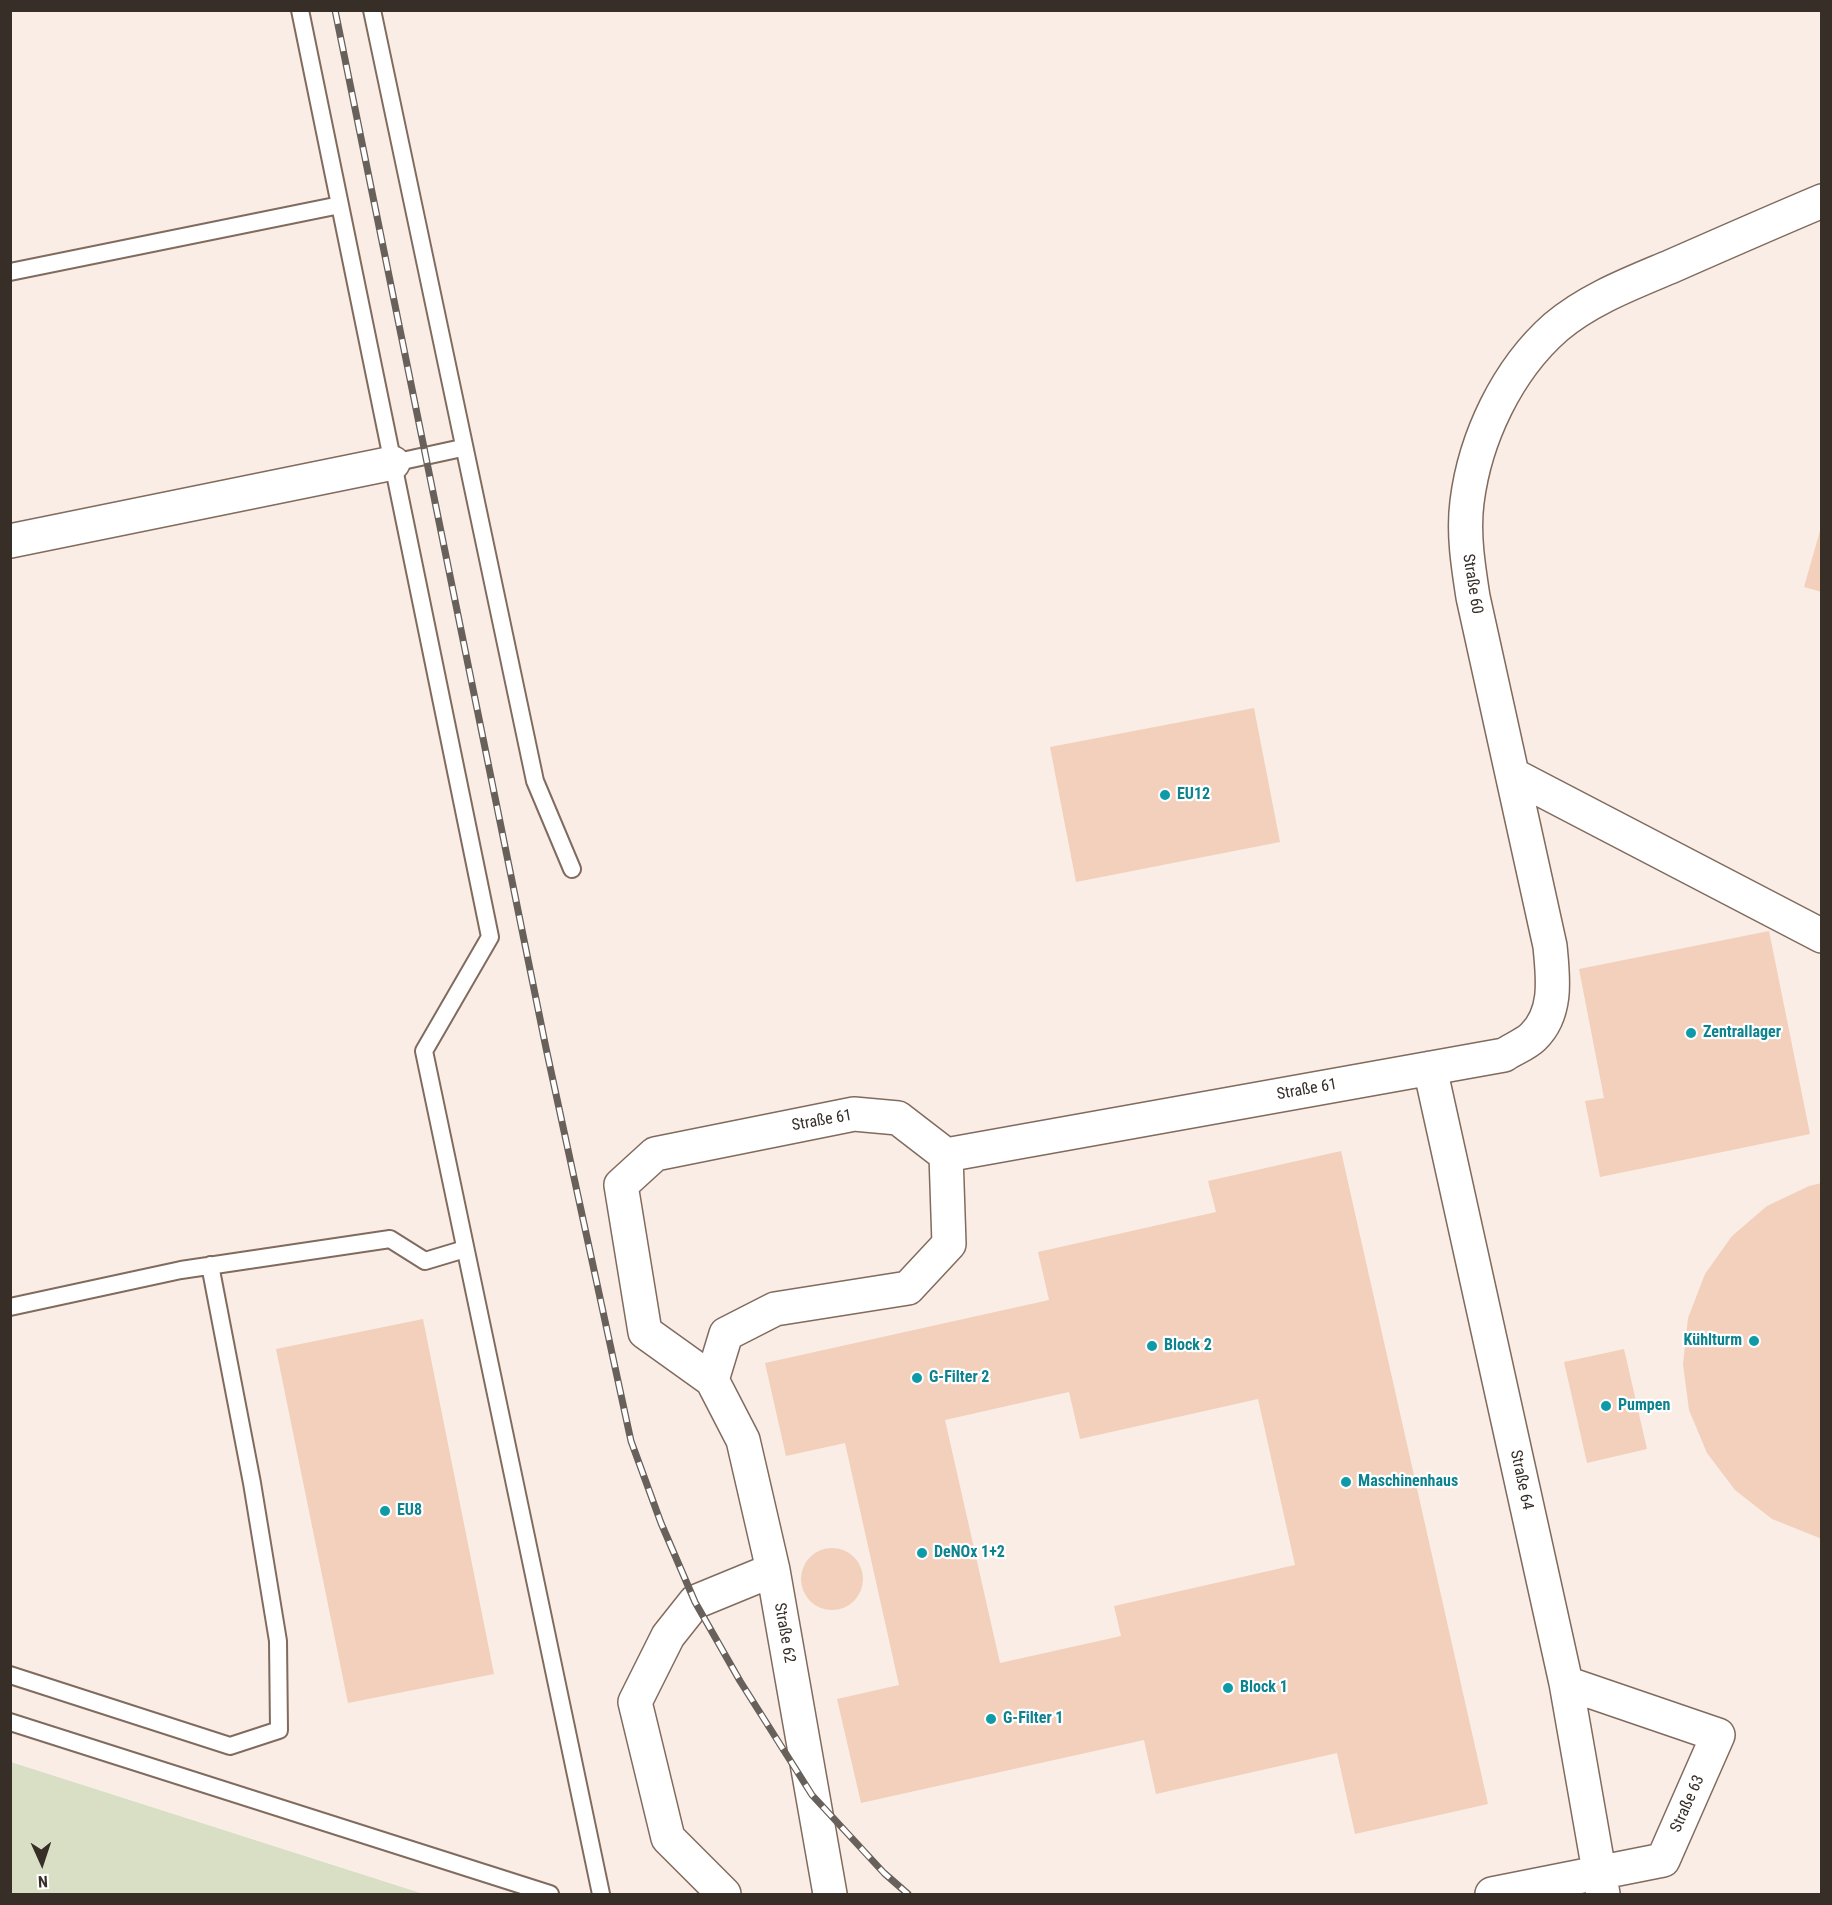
<!DOCTYPE html>
<meta charset="utf-8">
<style>
body{margin:0}
#map{position:relative;width:1832px;height:1905px;overflow:hidden;background:#fef9f6;font-family:"Roboto Condensed",sans-serif}
canvas{display:block}
.frame{position:absolute;inset:0;border:12px solid #372e28;pointer-events:none}
.north{position:absolute;left:12px;top:1833px;width:60px;height:60px;-webkit-text-stroke:4px #fff;paint-order:stroke;rotate:177deg;font-size:16px;font-weight:700;line-height:24px;text-align:center;color:#372e28}
.north::after{content:'';display:block;margin:auto;width:21px;height:27px;background:#372e28;clip-path:polygon(50% 0,100% 100%,50% 72%,0 100%)}
</style>
<div id="map">
<canvas width="1832" height="1905"></canvas>
<div class="frame"></div>
<div class="north">N</div>
</div>
<script>
const c = document.querySelector('canvas').getContext('2d');
c.lineJoin = 'round';
function fillPath(path, color) {
  c.fillStyle = color;
  c.fill(path, 'evenodd');
}
function trace(path, color, width, dash) {
  c.strokeStyle = color;
  c.lineWidth = width;
  c.lineCap = dash ? 'butt' : 'round';
  c.setLineDash(dash || []);
  c.stroke(path);
}
function drawText(font, color, halo, rows, align = 'center') {
  c.font = font + ' "Roboto Condensed",sans-serif';
  c.lineWidth = 4.5;
  c.setLineDash([]);
  c.textBaseline = 'middle';
  c.strokeStyle = halo;
  c.fillStyle = color;
  for (const [text, x, y, turn = 0] of rows) {
    c.save();
    c.translate(x, y);
    c.rotate((+turn || 0) * Math.PI / 180);
    c.textAlign = isNaN(turn) ? turn : align;
    if (halo) c.strokeText(text, 0, 0);
    c.fillText(text, 0, 0);
    c.restore();
  }
}
const built = new Path2D(`
 M11,11H1821V1894H425L11,1762Z`);
const green = new Path2D(`
 M11,1762L424,1894H11Z`);
const building = new Path2D(`
 M1821,527H1822V592L1804,587Z
 M1254,708L1280,842L1076,882L1050,747Z
 M1769,931L1810,1134L1600,1177L1585,1101L1604,1098L1579,969Z
 M1341,1151L1488,1804L1355,1834L1337,1753L1156,1794L1144,1740L861,1803L837,1699L899,1685L845,1443L786,1456L765,1363L1049,1300L1038,1252L1216,1212L1208,1181ZM1069,1392L1080,1439L1258,1399L1295,1565L1114,1606L1121,1636L1000,1663L945,1420Z
 M1822,1183V1539L1772,1519L1735,1490L1707,1453L1689,1410L1683,1364L1688,1318L1705,1274L1732,1236L1767,1206L1809,1186Z
 M423,1319L494,1674L348,1703L276,1349Z
 M1624,1349L1647,1449L1587,1463L1564,1362Z
 M801 1579a31 31 0 1 1 62 0a31 31 0 1 1-62 0Z`);
const service = new Path2D(`
 M300,10L490,937L424,1051L601,1894
 M372,10L535,781L572,869
 M10,272L340,205
 M393,463L462,448
 M10,1307L181,1270L390,1239L425,1261L465,1249
 M10,1675L230,1746L279,1730L278,1641L252,1483L210,1265
 M10,1722L550,1894`);
const minor = new Path2D(`
 M10,541L393,463
 M1513,775L1822,936
 M1430,1068L1566,1683L1603,1894
 M712,1380L726,1334L775,1309L908,1288L949,1244L946,1155
 M724,1894L668,1838L635,1702L668,1636L695,1602L773,1570
 M830,1894L773,1570L743,1440L712,1380L645,1332L621,1185L655,1154L854,1114L898,1118L946,1155L1504,1055C1513,1049 1526,1044 1533,1037C1558,1013 1553,977 1550,946L1473,597C1468,565 1463,533 1467,502C1475,438 1507,370 1556,327C1589,299 1632,283 1672,266C1722,244 1772,222 1822,201
 M1492,1894L1663,1860L1718,1735L1566,1683`);
const rail = new Path2D(`
 M335,10L546,1048L631,1441L661,1523L695,1602L740,1681L812,1795L884,1873L908,1894`);
const markers = [
 [1165,795,6,"#0f9aa8"],
 [1691,1033,6,"#0f9aa8"],
 [1754,1341,6,"#0f9aa8"],
 [1152,1346,6,"#0f9aa8"],
 [917,1378,6,"#0f9aa8"],
 [1606,1406,6,"#0f9aa8"],
 [1346,1482,6,"#0f9aa8"],
 [385,1511,6,"#0f9aa8"],
 [922,1553,6,"#0f9aa8"],
 [1228,1688,6,"#0f9aa8"],
 [991,1719,6,"#0f9aa8"]
];
const streetNames = [
 ["Straße 60",1472,584,81],
 ["Straße 61",1307,1090,-10],
 ["Straße 61",822,1121,-10],
 ["Straße 64",1521,1480,78],
 ["Straße 62",784,1633,80],
 ["Straße 63",1688,1804,-66]
];
const cultureNames = [
 ["EU12",1177,795],
 ["Zentrallager",1703,1033],
 ["Kühlturm",1742,1341,"right"],
 ["Block 2",1164,1346],
 ["G-Filter 2",929,1378],
 ["Pumpen",1618,1406],
 ["Maschinenhaus",1358,1482],
 ["EU8",397,1511],
 ["DeNOx 1+2",934,1553],
 ["Block 1",1240,1688],
 ["G-Filter 1",1003,1719]
];
fillPath(built, '#faede5');
fillPath(green, '#d8dfc4');
fillPath(building, '#f2d0bc');
trace(service, '#816b5e', 20);
trace(minor, '#816b5e', 36);
trace(service, '#fff', 16);
trace(minor, '#fff', 33);
trace(rail, '#68605a', 7);
trace(rail, '#fff', 4.5, [14]);
for (const [x, y, r, color] of markers) {
  const dot = new Path2D();
  dot.arc(x, y, r, 0, 2 * Math.PI);
  c.fillStyle = color;
  c.fill(dot);
  trace(dot, '#fff', 2);
}
drawText('16px', '#372e28', '#fff', streetNames);
drawText('bold 16px', '#0d838f', '#fff', cultureNames, 'left');
</script>
